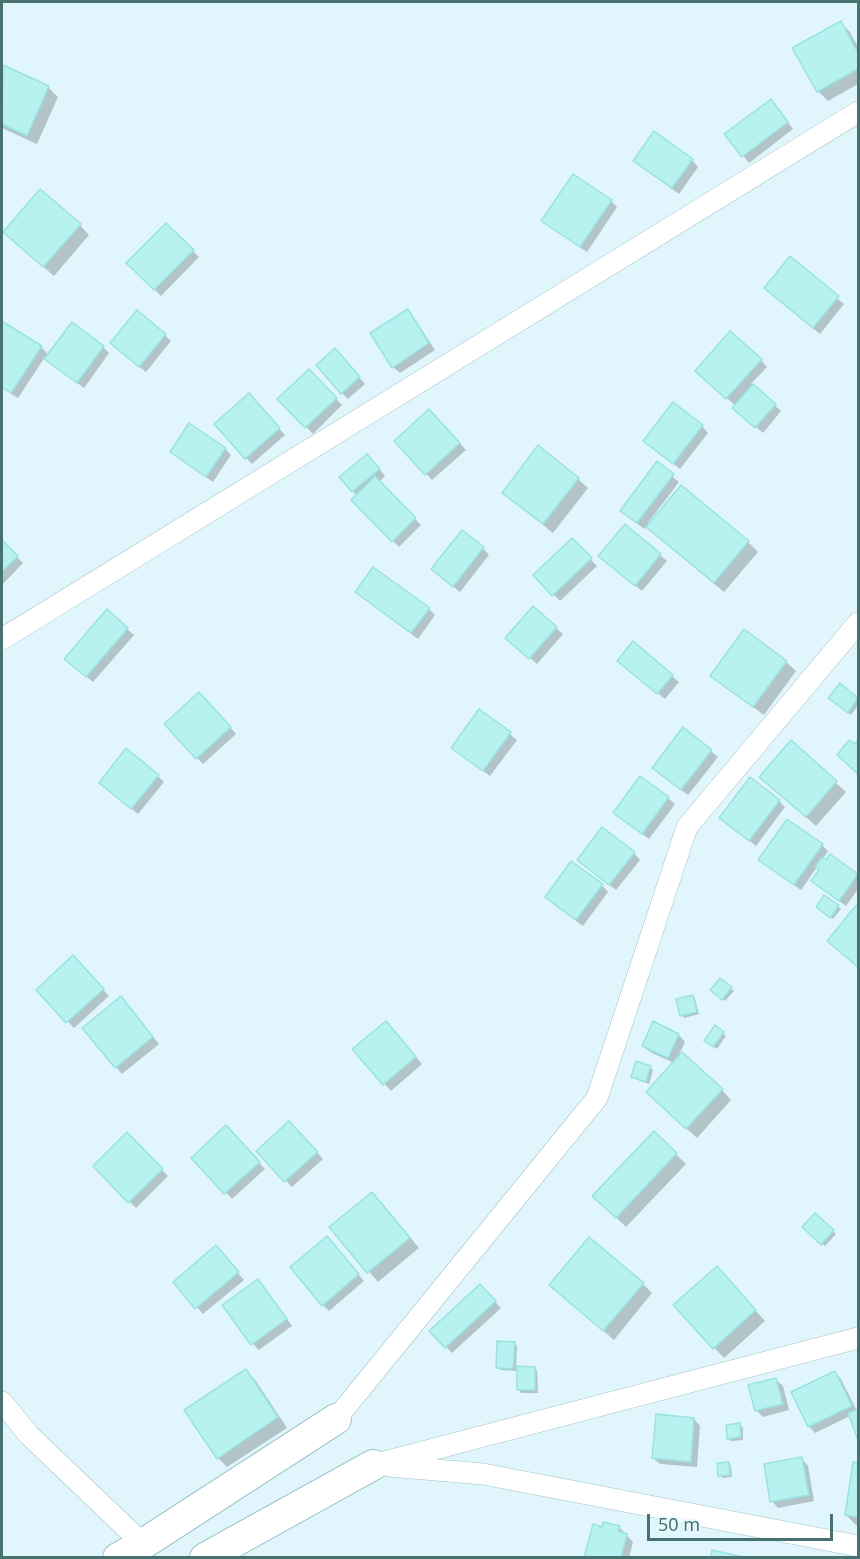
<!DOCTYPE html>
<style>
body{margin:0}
#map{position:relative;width:860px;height:1559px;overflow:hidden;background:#e0f6fc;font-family:"Noto Sans",sans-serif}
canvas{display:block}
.frame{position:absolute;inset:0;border:3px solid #48726f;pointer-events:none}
.scale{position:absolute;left:647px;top:1514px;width:186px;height:27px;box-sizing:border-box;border:3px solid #48726f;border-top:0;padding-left:8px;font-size:18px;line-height:21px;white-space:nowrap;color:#48726f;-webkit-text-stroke:4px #e5faff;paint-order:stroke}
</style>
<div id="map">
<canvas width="860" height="1559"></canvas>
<div class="frame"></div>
<div class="scale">50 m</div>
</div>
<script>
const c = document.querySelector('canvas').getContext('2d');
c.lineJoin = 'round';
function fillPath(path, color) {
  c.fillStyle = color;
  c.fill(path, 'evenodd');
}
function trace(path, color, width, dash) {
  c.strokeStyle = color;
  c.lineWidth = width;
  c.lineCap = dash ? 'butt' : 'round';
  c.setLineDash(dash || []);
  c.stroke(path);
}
const shadow = new Path2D(`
 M840,22L850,32L858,47V84L828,101L818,91Z
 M3,67L48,87L58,97L37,144L2,128V71Z
 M777,107L793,129L749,163L726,134Z
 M692,160L698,167L679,194L641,167L635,161Z
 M611,201L617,207L587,252L550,227L543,220Z
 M80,225L89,235L54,276L14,241Z
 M166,225L199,257L161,296L128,263Z
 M790,258L844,304L820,334L772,295Z
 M408,311L414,318L435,350L400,373L393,367Z
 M4,324L41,347L49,355L103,347L109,353L84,388L53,365L45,357L18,398L2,388V327Z
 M165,335L171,341L146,372L118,350Z
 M341,356L365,384L348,399L342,393Z
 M761,360L767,367L751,384L781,411L763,433L741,414L736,406L703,377Z
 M309,371L342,405L313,434L279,399Z
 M255,402L285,435L252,464L246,458Z
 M436,417L466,450L432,480L396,441Z
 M702,426L708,433L680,469L645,441Z
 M225,449L231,455L213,482L178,458L172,452Z
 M374,462L385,476L379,482L421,525L399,547L353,500L357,496L341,477Z
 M657,464L679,482L648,523L650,525L748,542L758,552L724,592L658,537L647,525L644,529L622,511Z
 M578,479L588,488L553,533L514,502L504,492Z
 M572,540L597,566L560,601L535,575Z
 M2,542L23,563L2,585Z
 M483,548L489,555L460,592L439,575Z
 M660,555L667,561L642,591L607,562Z
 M357,592L429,609L435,615L418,639L363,598Z
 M533,608L563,634L537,664L514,644Z
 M127,629L134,635L93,682L72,665Z
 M633,644L679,682L665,699L625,667Z
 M786,662L796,671L764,715L722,685L712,675Z
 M840,686L858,700V705L851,715L833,701Z
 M206,700L236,734L203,764L197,758Z
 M480,711L517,740L490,776L459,754L453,747Z
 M791,742L846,792L816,826L771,786Z
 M711,751L718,757L688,795L660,774Z
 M158,776L164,782L138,814L107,789Z
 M640,778L668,798L675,804L649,839L621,819Z
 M779,801L785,807L756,846L721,818Z
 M822,845L828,851L823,859L826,862L830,856L858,877V889L846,906L819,887L813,881L820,870L817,867L801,890L767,866Z
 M634,853L640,860L616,890L585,866Z
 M572,863L602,885L608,892L583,926L553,904L547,897Z
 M858,905V967L829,941Z
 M838,907L841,909L833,919L821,910Z
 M80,964L109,996L74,1028L38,990Z
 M720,980L734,991L725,1001L712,990Z
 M692,996L695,999L699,1014L684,1018L682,1015Z
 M127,1005L159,1044L122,1074L116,1067Z
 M654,1024L679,1035L685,1042L677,1059L722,1090L731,1100L697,1138L657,1102L674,1063L650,1052L643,1046Z
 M715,1027L726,1036L717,1049L709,1043Z
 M392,1029L422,1064L391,1091L354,1049Z
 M650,1067L653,1070L649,1084L635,1079L632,1076Z
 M296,1129L323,1159L292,1187L258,1151Z
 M654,1133L686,1164L626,1227L594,1196Z
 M127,1134L168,1176L136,1208L95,1166Z
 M233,1134L265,1169L232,1199L193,1158Z
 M372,1194L382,1203L419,1248L378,1282L331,1227Z
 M815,1215L836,1234L825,1246L804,1227Z
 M333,1244L364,1281L329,1311L323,1305Z
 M222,1254L244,1280L203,1314L175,1282Z
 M726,1278L765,1321L724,1358L675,1306Z
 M258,1281L264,1287L292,1326L259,1350L253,1344Z
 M643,1284L652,1293L614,1340L551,1285Z
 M480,1286L501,1308L452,1353L431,1331Z
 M514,1343L517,1346L516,1371L500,1370L497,1367Z
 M535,1368L537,1371L538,1393H521L519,1390Z
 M246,1371L256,1381L287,1428L227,1467L218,1458Z
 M835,1372L841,1379L857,1411L858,1410V1438L850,1416L815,1433L809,1426Z
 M776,1380L783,1386L789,1410L763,1417L756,1410Z
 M694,1419L700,1426L697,1467L660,1464L653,1458Z
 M740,1425L743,1428V1440L731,1441L728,1438Z
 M802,1459L808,1466L814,1501L778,1508L772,1501Z
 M729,1463L731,1466L732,1477L723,1478L720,1475Z
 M854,1464H858V1525H856L846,1515Z
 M619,1527L633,1542L629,1558H585L603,1529Z`);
const building = new Path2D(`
 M841,21L858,53V69L817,92L792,48Z
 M3,65L49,86L27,136L2,124Z
 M771,99L788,122L742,157L724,134Z
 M654,131L693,159L672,188L633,161Z
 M573,174L612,200L580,247L541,221Z
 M40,189L81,224L43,267L3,232Z
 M166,223L194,250L154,290L126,263Z
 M790,256L839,296L813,328L764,288Z
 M408,309L429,343L392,368L370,333Z
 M137,310L166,334L139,367L110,343Z
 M3,322L42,346L11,393L2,387V325Z
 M72,322L104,346L77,383L44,359Z
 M730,331L762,359L726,399L695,371Z
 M335,348L360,377L341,394L316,365Z
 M309,369L337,398L305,428L277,399Z
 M753,384L776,404L755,428L732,408Z
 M249,393L280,428L245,459L214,424Z
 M673,402L703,425L673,464L643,441Z
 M429,409L460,443L425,475L394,441Z
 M189,423L226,448L206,477L170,452Z
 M538,445L579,478L543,524L502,493Z
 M367,454L380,469L352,492L339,477Z
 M657,461L674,474L637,523L620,511Z
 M375,476L416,518L392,542L351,500Z
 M681,485L749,541L714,583L646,527Z
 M625,524L661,554L635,586L598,556Z
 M462,530L484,547L453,587L431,569Z
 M572,538L592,558L552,596L533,575Z
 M2,540L18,556L2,572Z
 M373,567L430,608L411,633L355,592Z
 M533,606L557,627L529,659L505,638Z
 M107,609L128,628L86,677L64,659Z
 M744,629L787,661L753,707L710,676Z
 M633,641L673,675L657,694L617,661Z
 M840,683L858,698L848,713L828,698Z
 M199,692L231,727L196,759L164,724Z
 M479,709L511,732L483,771L451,748Z
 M683,727L712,750L681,790L652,768Z
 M791,740L837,781L806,817L759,777Z
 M849,740L855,744L858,740V774L837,755Z
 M126,748L159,775L131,809L99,783Z
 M640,776L669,797L642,834L613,813Z
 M750,777L780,800L749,841L719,818Z
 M787,819L823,844L794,885L758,860Z
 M602,827L635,852L609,885L577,860Z
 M830,854L858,874L839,901L811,881L819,870L815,867L822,857L826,860Z
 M571,861L603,884L576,920L545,897Z
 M824,895L839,905L830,918L816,907Z
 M858,903V967L827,941Z
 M73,955L104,989L66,1023L36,990Z
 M720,978L732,987L722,1000L710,990Z
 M693,995L697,1012L680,1016L676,999Z
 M121,996L153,1037L115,1068L82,1028Z
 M386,1021L416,1057L383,1085L352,1049Z
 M653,1021L679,1034L668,1058L642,1046Z
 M715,1025L724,1032L713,1047L704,1041Z
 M682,1052L723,1089L686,1129L646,1092Z
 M636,1061L651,1066L646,1082L631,1077Z
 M289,1121L318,1152L284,1182L256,1151Z
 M226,1125L260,1162L224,1194L191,1158Z
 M654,1131L677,1153L616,1218L592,1196Z
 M127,1132L163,1169L128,1203L93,1166Z
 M372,1192L410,1238L367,1273L329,1227Z
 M815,1213L834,1230L821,1245L802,1227Z
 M327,1236L359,1274L322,1306L290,1267Z
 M589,1237L644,1283L603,1331L549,1285Z
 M216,1245L239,1272L195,1309L173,1282Z
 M717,1266L756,1310L713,1349L673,1305Z
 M258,1279L287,1319L251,1345L222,1305Z
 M480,1284L496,1301L445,1348L429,1331Z
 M497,1341L515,1342L513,1369L496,1368Z
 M517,1366L535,1367V1390H517Z
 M246,1369L278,1417L217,1459L184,1410Z
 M835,1371L852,1406L808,1427L791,1392Z
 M776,1378L783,1404L755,1411L748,1385Z
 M858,1409V1440L848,1413Z
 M656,1414L694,1418L691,1462L652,1458Z
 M740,1423L741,1437L727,1439L726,1425Z
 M802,1457L809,1495L770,1502L764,1464Z
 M729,1462L730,1475L718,1476L717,1463Z
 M853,1462L858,1463V1517L845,1515Z
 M603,1522L620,1526L618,1531L627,1534L621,1558H584L593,1524L602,1527Z
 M712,1550L748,1558H711Z`);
const minor = new Path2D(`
 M2,639L858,112
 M2,1402L29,1435L143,1544
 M336,1419L597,1098L687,827L858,623
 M373,1465L858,1338
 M389,1466L483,1474L858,1546`);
const secondary = new Path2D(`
 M118,1558L143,1544L336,1419
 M205,1558L373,1465`);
fillPath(shadow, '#0003');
fillPath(building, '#b7f1f0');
trace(building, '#98e3e1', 1.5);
trace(minor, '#a2c5c6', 22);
trace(secondary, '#9ec6c7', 32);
trace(minor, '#fff', 21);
trace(secondary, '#fff', 30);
</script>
